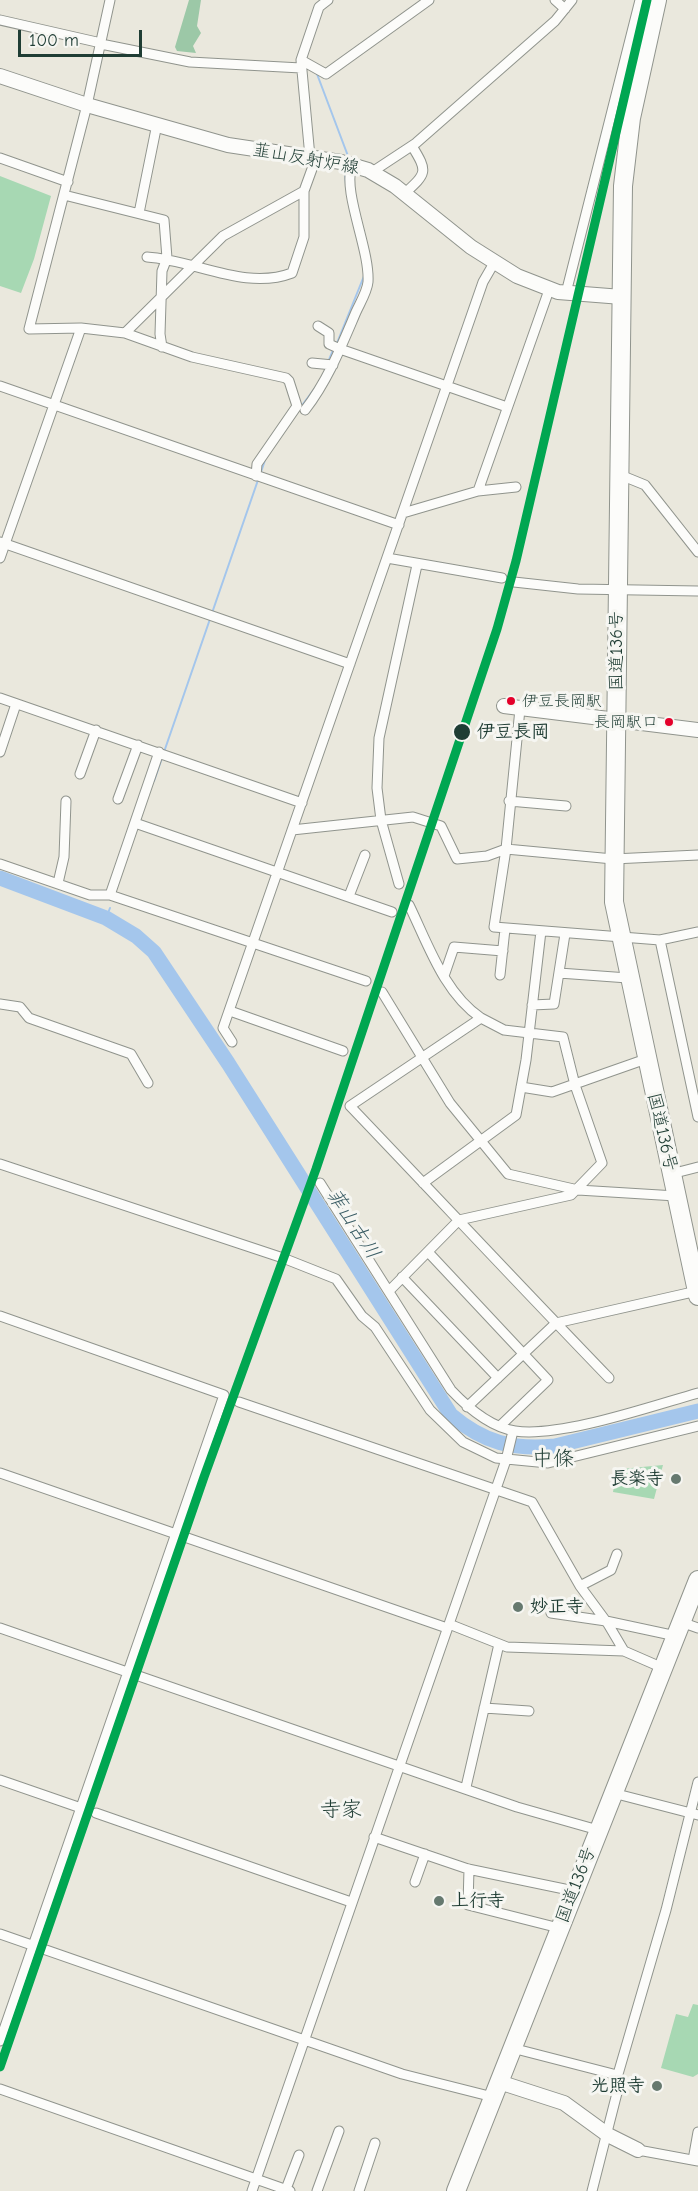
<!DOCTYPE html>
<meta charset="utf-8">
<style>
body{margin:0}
#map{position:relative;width:698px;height:2191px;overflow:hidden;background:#eae8dd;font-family:"Comic Neue",sans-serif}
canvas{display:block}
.scale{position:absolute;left:18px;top:30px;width:124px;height:27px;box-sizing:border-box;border:3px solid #1f3d34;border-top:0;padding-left:8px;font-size:18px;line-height:21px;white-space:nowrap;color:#1f3d34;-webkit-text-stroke:4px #f6f6f2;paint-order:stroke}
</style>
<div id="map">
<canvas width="698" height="2191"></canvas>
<div class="scale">100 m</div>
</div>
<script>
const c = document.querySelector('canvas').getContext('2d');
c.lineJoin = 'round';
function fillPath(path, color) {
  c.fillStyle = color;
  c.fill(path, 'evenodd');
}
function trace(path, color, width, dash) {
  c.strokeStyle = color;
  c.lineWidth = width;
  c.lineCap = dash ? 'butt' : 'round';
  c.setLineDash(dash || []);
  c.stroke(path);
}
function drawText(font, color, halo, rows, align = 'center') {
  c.font = font + ' "Comic Neue","Klee One",sans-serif';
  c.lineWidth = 6;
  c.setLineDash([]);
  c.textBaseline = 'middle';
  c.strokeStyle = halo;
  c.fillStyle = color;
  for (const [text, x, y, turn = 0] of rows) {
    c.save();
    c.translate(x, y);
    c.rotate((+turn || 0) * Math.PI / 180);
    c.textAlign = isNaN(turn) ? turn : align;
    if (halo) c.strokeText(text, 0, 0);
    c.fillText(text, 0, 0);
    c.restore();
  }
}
const green = new Path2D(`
 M0,176L51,196L34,259L21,293L0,286Z
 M663,1465L654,1499L613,1492L615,1481H618L621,1469Z
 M693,2004L698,2005V2074L693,2077L661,2068L676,2014L688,2017Z`);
const forest = new Path2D(`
 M189,0H201L197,26L201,33L193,46L196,53L177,51L175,47Z`);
const stream = new Path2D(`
 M317,74L348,156
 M345,170L346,185
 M337,343L364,276
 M328,362L334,348
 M300,408L318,384
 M261,472L265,460
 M212,613L258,480
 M164,752L210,619
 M154,781L162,758
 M106,918L110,908`);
const river = new Path2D(`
 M0,878L106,918L136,936L154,952L228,1063L451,1415C484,1443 513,1450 555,1446L698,1411`);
const street = new Path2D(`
 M110,0L87,105L29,329L81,328L125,333L192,357L286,378L289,381L297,406L257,464L256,476
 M555,0L565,9
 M0,20L101,43
 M101,44L190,62L301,68
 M301,60L326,74L429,0
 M310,157L301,60L319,7L328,0
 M0,158L68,182
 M372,172L416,143L555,21L572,0
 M404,194C427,173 428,172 412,146
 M64,195L164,220L167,258L162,271L160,334L162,347
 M139,213L157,124
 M147,257C195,260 245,291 292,273L304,237V191L316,158
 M566,293L640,0
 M318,326L329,333V344L340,349L507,407
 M125,333L223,236L304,191
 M312,363L333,365
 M0,386L399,525
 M305,410C328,380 341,347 356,312C360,303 367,292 368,282C370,249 342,192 352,165
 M618,474L645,485L698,552
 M478,491L549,290
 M403,513L478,491L516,487
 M0,542L350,664
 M0,558L81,328
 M387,558L502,578
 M514,582L578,589L698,591
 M0,698L302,803
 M520,709L506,849L494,927L660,940L698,932
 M0,752L16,704
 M80,774L96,730
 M118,799L138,745
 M509,801L566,806
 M135,823L392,912
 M292,830L413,817L441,826L455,855L457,859L487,856L506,849L613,859L698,855
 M0,864L90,895H110L366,981
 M58,883L64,857L66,801
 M399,884L381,820L377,788L379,738L417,565
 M110,895L159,752
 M349,896L365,855
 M409,905C428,944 444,993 481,1018
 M660,940L698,1117
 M559,973L628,978
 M500,975L505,929
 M444,976L454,947L503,951
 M382,992L450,1103L508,1174L578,1190L676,1196
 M0,1004L20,1007L29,1018L131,1054L148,1083
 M532,1005L554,1004L565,934
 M230,1011L343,1051
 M232,1042L223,1028L483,282L494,263
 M521,1087L552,1092L646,1059
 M0,1164L283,1258L336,1279L362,1316L375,1327L430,1410L463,1442L496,1458L548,1463L698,1426
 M671,1174L698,1167
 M320,1183L451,1390C468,1408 490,1427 515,1431C560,1438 652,1406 698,1393
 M423,1183L516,1115L526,1060L541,931
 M428,1252L548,1380L500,1426
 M402,1277L498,1378
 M389,1291L459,1220L571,1195L602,1163L575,1085L563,1037L504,1030L481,1018L350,1106C437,1197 522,1288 609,1378
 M0,1316L224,1395L0,2041
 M239,1402L532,1502L580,1586L608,1624L624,1651L663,1668
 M467,1407L556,1323L697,1291
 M0,1473L447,1628
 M580,1586L611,1570L617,1554
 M551,1613L606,1621L676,1636
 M681,1622L698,1628
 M449,1624L507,1647L624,1651
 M0,1628L517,1807L598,1830
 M484,1708L529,1711
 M0,1780L81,1808
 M466,1787L499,1644
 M613,1793L698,1815
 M96,1813L351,1902
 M374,1837L468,1869L574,1891
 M469,1869L468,1905L559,1928
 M415,1882L425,1854
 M0,1934L402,2074L493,2097
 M512,2048L617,2075
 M0,2089L290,2191
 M638,2150L698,2161
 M693,2160L698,2132
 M286,2189L299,2155
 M252,2191L506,1460L513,1431
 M317,2191L339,2131
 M359,2191L375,2143
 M592,2191L617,2093L616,2081L666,1910L698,1782`);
const secondary = new Path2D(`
 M0,76L87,105L228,145L341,162L368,170L395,186L471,247L517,276L558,292L622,297
 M504,706L698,730
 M499,2082L564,2103L608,2135L638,2150`);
const highway = new Path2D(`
 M657,0L631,118L623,186L614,902L698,1296
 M456,2191L698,1580`);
const rail1 = new Path2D(`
 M0,2067L204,1477L316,1169L497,629L516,561L647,0`);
const markers = [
 [511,701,5,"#e4002b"],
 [669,722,5,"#e4002b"],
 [462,732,9,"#1f3d34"],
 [676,1479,6,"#66796f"],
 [518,1607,6,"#66796f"],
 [439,1901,6,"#66796f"],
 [657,2086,6,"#66796f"]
];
const busNames = [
 ["伊豆長岡駅",522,701],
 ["長岡駅口",658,722,"right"]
];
const streetNames = [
 ["韮山反射炉線",306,159,10],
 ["国道136号",617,651,-90],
 ["国道136号",662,1132,77],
 ["国道136号",576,1885,-69]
];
const stopNames = [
 ["伊豆長岡",477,732]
];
const poiNames = [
 ["長楽寺",664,1479],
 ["妙正寺",530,1607,"left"],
 ["上行寺",451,1901,"left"],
 ["光照寺",645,2086]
];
const waterNames = [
 ["菲山古川",353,1224,57]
];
const quarterNames = [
 ["中條",553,1459],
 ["寺家",341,1810]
];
fillPath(green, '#a7d8b3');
fillPath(forest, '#9cc8a7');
trace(stream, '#a4c6ec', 2);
trace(river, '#a4c6ec', 15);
trace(street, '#90948d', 11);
trace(secondary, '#90948d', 16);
trace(highway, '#90948d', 20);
trace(street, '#fcfcfa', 9);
trace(secondary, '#fcfcfa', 14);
trace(highway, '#fcfcfa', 18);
trace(rail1, '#00a651', 9);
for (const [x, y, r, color] of markers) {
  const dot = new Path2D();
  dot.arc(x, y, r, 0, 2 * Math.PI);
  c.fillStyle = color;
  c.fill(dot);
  trace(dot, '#f6f6f2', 2);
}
drawText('16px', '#1f3d34', '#f6f6f2', busNames, 'left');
drawText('18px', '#1f3d34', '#f6f6f2', streetNames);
drawText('bold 18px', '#1f3d34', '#f6f6f2', stopNames, 'left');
drawText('bold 18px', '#1f3d34', '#f6f6f2', poiNames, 'right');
drawText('italic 20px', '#395c64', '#f6f6f2', waterNames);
drawText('21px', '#1f3d34', '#f6f6f2', quarterNames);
</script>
